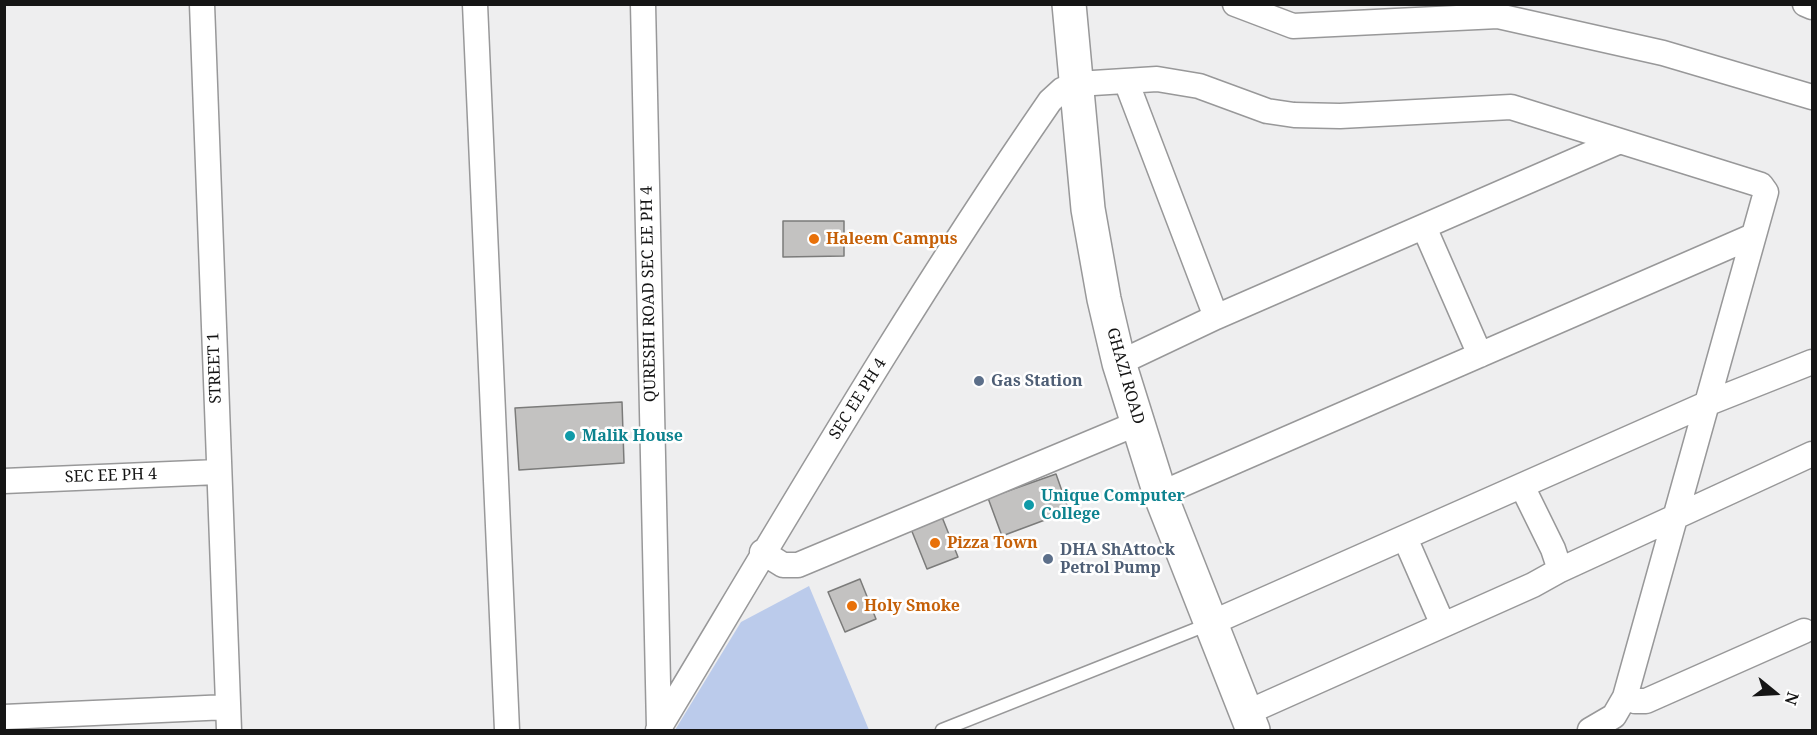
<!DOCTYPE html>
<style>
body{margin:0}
#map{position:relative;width:1817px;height:735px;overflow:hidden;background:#eeeeef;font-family:"Noto Serif",serif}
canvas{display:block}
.frame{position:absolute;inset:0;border:6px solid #151515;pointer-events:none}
.north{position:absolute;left:1745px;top:663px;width:60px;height:60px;-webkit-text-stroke:4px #fff;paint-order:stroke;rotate:108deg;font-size:16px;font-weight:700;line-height:24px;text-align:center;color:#151515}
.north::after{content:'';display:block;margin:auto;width:21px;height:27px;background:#151515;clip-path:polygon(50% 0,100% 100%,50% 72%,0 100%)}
</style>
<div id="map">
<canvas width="1817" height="735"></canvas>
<div class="frame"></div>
<div class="north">N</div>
</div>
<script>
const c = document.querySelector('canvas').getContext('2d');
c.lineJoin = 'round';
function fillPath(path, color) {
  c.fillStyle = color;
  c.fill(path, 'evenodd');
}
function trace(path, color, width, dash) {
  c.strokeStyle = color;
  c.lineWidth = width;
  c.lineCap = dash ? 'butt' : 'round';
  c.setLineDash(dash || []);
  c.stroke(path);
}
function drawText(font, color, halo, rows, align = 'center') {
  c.font = font + ' "Noto Serif",serif';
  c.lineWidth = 5;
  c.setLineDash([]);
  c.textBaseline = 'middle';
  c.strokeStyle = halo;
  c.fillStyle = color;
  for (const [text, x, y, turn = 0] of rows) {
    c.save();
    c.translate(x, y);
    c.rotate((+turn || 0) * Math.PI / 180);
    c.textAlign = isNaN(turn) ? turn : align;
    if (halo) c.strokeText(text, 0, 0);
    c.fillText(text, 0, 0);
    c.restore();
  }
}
const green = new Path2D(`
 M809,586L869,730H675L741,622Z`);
const building = new Path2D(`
 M783,221H844V256L783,257Z
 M622,402L624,463L519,470L515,408Z
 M1056,474L1069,511L1002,536L988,498Z
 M942,517L958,557L927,569L911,529Z
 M860,579L876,619L845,632L828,592Z`);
const lane = new Path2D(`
 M942,730L1209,624`);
const street = new Path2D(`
 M202,4L229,730
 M475,4L507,730
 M643,4L659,728
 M1235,4L1293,26L1498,16L1663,53L1812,97
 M1805,4L1812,7
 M1126,81L1216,317L1620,141
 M1424,227L1480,355
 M1119,363L1216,317
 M4,481L218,472
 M1160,494L1753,236
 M1405,538L1443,625
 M762,552L783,565H798L1138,423
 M1560,570L1812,454
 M1209,624L1706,404L1812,362
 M1625,697L1635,701H1646L1804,631
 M1246,713L1533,585L1560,570L1553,549L1522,486
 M4,717L228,707
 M658,730C785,519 909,305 1050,101L1062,90L1077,84L1157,79L1199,86L1267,111L1294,115L1340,116L1511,107L1761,185L1766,192L1625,697L1614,716L1590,730`);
const secondary = new Path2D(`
 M1069,4L1088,209L1104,299L1119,363L1160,494L1253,730`);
const markers = [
 [814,239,6,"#e8710a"],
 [979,381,6,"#5c6f8a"],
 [570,436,6,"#0f9aa8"],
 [1029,505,6,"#0f9aa8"],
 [935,543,6,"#e8710a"],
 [1048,559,6,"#5c6f8a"],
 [852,606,6,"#e8710a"]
];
const foodNames = [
 ["Haleem Campus",826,239],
 ["Pizza Town",947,543],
 ["Holy Smoke",864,606]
];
const streetNames = [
 ["QURESHI ROAD SEC EE PH 4",649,294,-91],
 ["STREET 1",215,368,-92],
 ["GHAZI ROAD",1125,376,74],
 ["SEC EE PH 4",858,399,-58],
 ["SEC EE PH 4",111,476,-2]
];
const serviceNames = [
 ["Gas Station",991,381],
 ["DHA ShAttock",1060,550],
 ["Petrol Pump",1060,568]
];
const cultureNames = [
 ["Malik House",582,436],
 ["Unique Computer",1041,496],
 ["College",1041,514]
];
fillPath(green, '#bbcbeb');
fillPath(building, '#c3c2c1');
trace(building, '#7b7b7a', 1.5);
trace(lane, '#989899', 15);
trace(street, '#989899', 27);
trace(secondary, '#989899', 36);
trace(lane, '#fff', 12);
trace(street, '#fff', 24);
trace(secondary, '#fff', 33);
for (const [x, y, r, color] of markers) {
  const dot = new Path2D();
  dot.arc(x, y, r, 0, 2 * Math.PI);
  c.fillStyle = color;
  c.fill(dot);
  trace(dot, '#fff', 2);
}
drawText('bold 16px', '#c56008', '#fff', foodNames, 'left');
drawText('16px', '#151515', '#fff', streetNames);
drawText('bold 16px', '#4e5e75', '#fff', serviceNames, 'left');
drawText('bold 16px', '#0d838f', '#fff', cultureNames, 'left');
</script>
